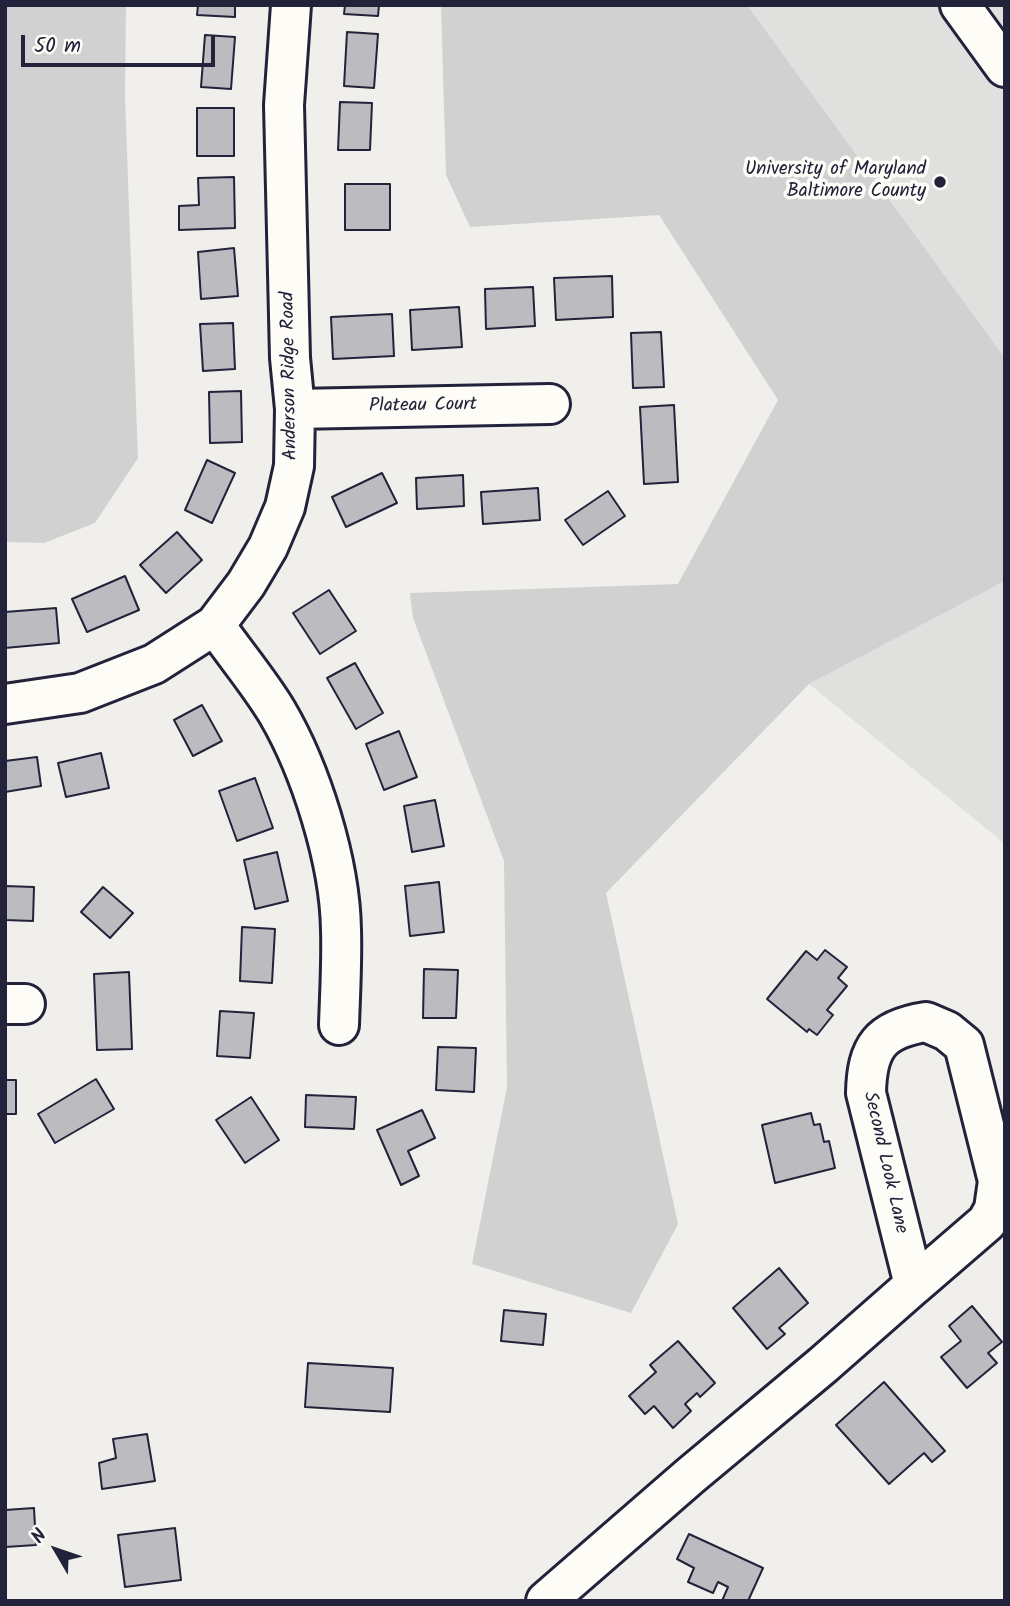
<!DOCTYPE html>
<style>
body{margin:0}
#map{position:relative;width:1010px;height:1606px;overflow:hidden;background:#f0efec;font-family:Kalam,sans-serif}
canvas{display:block}
.frame{position:absolute;inset:0;border:7px solid #22223b;pointer-events:none}
.north{position:absolute;left:21px;top:1515px;width:70px;height:70px;-webkit-text-stroke:5px #fdfcf7;paint-order:stroke;rotate:309deg;font-size:19px;font-weight:700;line-height:28px;text-align:center;color:#22223b}
.north::after{content:'';display:block;margin:auto;width:24px;height:32px;background:#22223b;clip-path:polygon(50% 0,100% 100%,50% 72%,0 100%)}
.scale{position:absolute;left:21px;top:35px;width:194px;height:32px;box-sizing:border-box;border:4px solid #22223b;border-top:0;padding-left:9px;font-size:21px;line-height:24px;white-space:nowrap;color:#22223b;-webkit-text-stroke:5px #fdfcf7;paint-order:stroke}
</style>
<div id="map">
<canvas width="1010" height="1606"></canvas>
<div class="frame"></div>
<div class="north">N</div>
<div class="scale">50 m</div>
</div>
<script>
const c = document.querySelector('canvas').getContext('2d');
c.lineJoin = 'round';
function fillPath(path, color) {
  c.fillStyle = color;
  c.fill(path, 'evenodd');
}
function trace(path, color, width, dash) {
  c.strokeStyle = color;
  c.lineWidth = width;
  c.lineCap = dash ? 'butt' : 'round';
  c.setLineDash(dash || []);
  c.stroke(path);
}
function drawText(font, color, halo, rows, align = 'center') {
  c.font = font + ' Kalam,sans-serif';
  c.lineWidth = 7;
  c.setLineDash([]);
  c.textBaseline = 'middle';
  c.strokeStyle = halo;
  c.fillStyle = color;
  for (const [text, x, y, turn = 0] of rows) {
    c.save();
    c.translate(x, y);
    c.rotate((+turn || 0) * Math.PI / 180);
    c.textAlign = isNaN(turn) ? turn : align;
    if (halo) c.strokeText(text, 0, 0);
    c.fillText(text, 0, 0);
    c.restore();
  }
}
const built = new Path2D(`
 M747,5H1005V358Z
 M1005,581V844L809,684Z`);
const green = new Path2D(`
 M5,5H126L125,97L138,458L95,523L44,543L5,542Z
 M441,5H747L1005,358V581L809,684L606,893L678,1224L631,1313L472,1264L507,1087L504,861L413,618L410,593L678,584L778,400L659,215L470,227L446,175Z`);
const building = new Path2D(`
 M198,5H235V17L197,15Z
 M345,5H379L378,16L344,14Z
 M347,32L378,34L374,88L344,86Z
 M205,35L235,37L231,89L201,87Z
 M340,102L372,103L370,150H338Z
 M197,108H234V156H197Z
 M234,177L235,228L179,230V206L199,205L198,178Z
 M345,184H390V230H345Z
 M234,248L238,296L201,299L198,252Z
 M612,276L613,317L556,320L554,278Z
 M533,287L535,326L486,329L485,289Z
 M459,307L462,347L412,350L410,310Z
 M392,314L394,356L333,359L331,317Z
 M233,323L235,369L203,371L200,324Z
 M661,332L664,387L633,388L631,333Z
 M241,391L242,442L210,443L209,392Z
 M674,405L678,482L644,484L640,407Z
 M207,460L235,473L212,523L185,510Z
 M382,473L397,503L346,527L332,497Z
 M463,475L464,506L417,509L416,478Z
 M538,488L540,520L483,524L481,492Z
 M608,491L625,516L583,545L565,520Z
 M177,532L202,560L166,593L140,565Z
 M125,576L139,610L87,632L72,599Z
 M329,590L356,631L320,654L293,613Z
 M56,608L59,643L5,648V612Z
 M355,663L383,713L356,729L327,678Z
 M202,705L222,741L193,756L174,720Z
 M399,731L417,777L384,790L366,744Z
 M101,753L109,788L66,797L58,763Z
 M37,757L41,786L5,792V761Z
 M255,778L273,828L237,841L219,791Z
 M435,800L444,846L412,852L404,806Z
 M277,852L288,901L255,909L244,860Z
 M439,882L444,932L410,936L405,886Z
 M5,886L34,887L33,921L5,920Z
 M103,887L133,913L110,938L81,912Z
 M242,927L275,929L272,983L240,981Z
 M825,950L847,967L838,978L847,986L827,1010L833,1015L817,1035L809,1029L807,1032L767,999L806,951L817,960Z
 M424,969L458,970L456,1018H423Z
 M129,972L132,1049L97,1050L94,974Z
 M220,1011L254,1013L250,1058L217,1056Z
 M438,1047L476,1048L474,1092L436,1090Z
 M96,1079L114,1109L55,1143L38,1114Z
 M5,1080H16V1114H5Z
 M306,1095L356,1097L354,1129L305,1127Z
 M251,1097L279,1140L245,1163L216,1120Z
 M422,1110L435,1138L408,1151L419,1176L401,1185L377,1130Z
 M811,1113L814,1125L820,1124L824,1142L829,1141L835,1168L775,1183L762,1125Z
 M779,1268L808,1303L779,1328L785,1334L767,1349L733,1308Z
 M972,1306L1002,1342L988,1353L997,1363L967,1388L941,1357L961,1341L949,1326Z
 M504,1310L546,1314L543,1345L501,1341Z
 M678,1341L715,1383L700,1397L697,1393L685,1404L691,1411L673,1428L654,1406L645,1414L629,1396L656,1372L650,1365Z
 M308,1363L393,1368L390,1412L305,1407Z
 M884,1382L945,1451L932,1462L924,1453L889,1484L836,1425Z
 M147,1434L155,1481L102,1489L99,1463L116,1458L113,1439Z
 M34,1508L36,1545L5,1547V1510Z
 M175,1528L181,1580L125,1587L118,1535Z
 M689,1534L763,1568L748,1601H722L728,1587L718,1582L713,1593L688,1582L694,1568L677,1559Z`);
const minor = new Path2D(`
 M960,5L1005,67
 M295,409L550,404
 M215,625C235,654 259,682 277,712C311,770 340,862 341,930C342,961 340,994 339,1025
 M5,704L80,693L154,664L215,625L246,584L268,547L285,507L294,466L295,409L290,358L284,105L291,5
 M5,1004H25
 M926,1022L947,1031L964,1045L998,1181L994,1209L987,1222L914,1285L866,1093C867,1047 880,1029 926,1022Z
 M546,1601L690,1476L823,1365L914,1285`);
const markers = [
 [940,182,7,"#22223b"]
];
const poiNames = [
 ["University of Maryland",926,171],
 ["Baltimore County",926,193]
];
const streetNames = [
 ["Anderson Ridge Road",291,376,-91],
 ["Plateau Court",423,407,-1],
 ["Second Look Lane",884,1163,77]
];
fillPath(built, '#e0e0df');
fillPath(green, '#d2d1d1');
fillPath(building, '#bcbcc0');
trace(building, '#22223b', 2);
trace(minor, '#22223b', 44);
trace(minor, '#fdfcf7', 38);
for (const [x, y, r, color] of markers) {
  const dot = new Path2D();
  dot.arc(x, y, r, 0, 2 * Math.PI);
  c.fillStyle = color;
  c.fill(dot);
  trace(dot, '#fdfcf7', 2.5);
}
drawText('19px', '#22223b', '#fdfcf7', poiNames, 'right');
drawText('19px', '#22223b', '#fdfcf7', streetNames);
</script>
